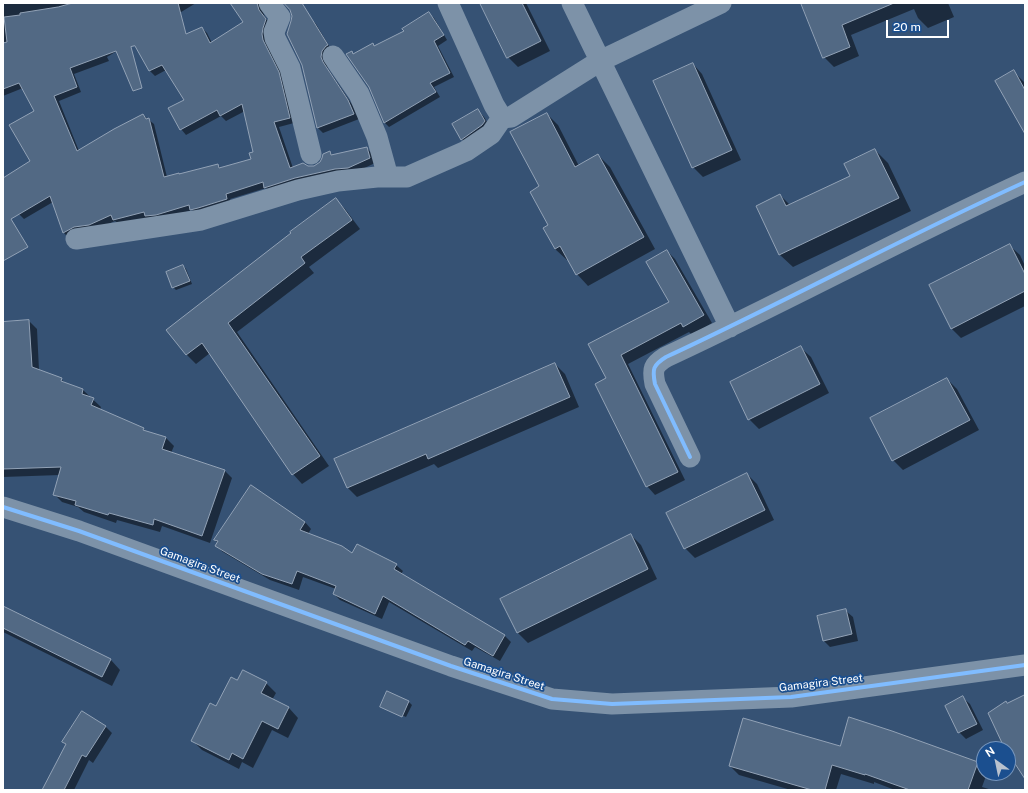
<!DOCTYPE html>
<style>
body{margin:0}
#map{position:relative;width:1028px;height:793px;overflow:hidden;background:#365274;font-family:"Public Sans",sans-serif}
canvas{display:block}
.frame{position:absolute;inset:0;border:4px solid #fff;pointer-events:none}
.north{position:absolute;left:976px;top:741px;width:40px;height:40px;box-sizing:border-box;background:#1b4f8f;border:1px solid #7695bc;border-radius:50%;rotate:327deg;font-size:11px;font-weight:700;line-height:16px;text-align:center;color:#fff}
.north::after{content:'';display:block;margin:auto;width:14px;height:18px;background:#b9c2ce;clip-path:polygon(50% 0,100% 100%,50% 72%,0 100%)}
.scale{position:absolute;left:886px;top:20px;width:63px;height:18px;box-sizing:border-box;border:2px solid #fff;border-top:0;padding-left:5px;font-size:12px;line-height:14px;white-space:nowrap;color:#fff;-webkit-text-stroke:3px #1b4f8f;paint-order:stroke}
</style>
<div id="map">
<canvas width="1028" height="793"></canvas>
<div class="frame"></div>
<div class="north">N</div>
<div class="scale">20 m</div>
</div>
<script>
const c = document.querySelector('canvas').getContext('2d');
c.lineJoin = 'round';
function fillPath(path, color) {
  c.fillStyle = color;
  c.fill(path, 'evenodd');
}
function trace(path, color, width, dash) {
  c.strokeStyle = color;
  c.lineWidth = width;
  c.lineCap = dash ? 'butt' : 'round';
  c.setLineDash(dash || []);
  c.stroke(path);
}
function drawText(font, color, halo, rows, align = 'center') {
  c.font = font + ' "Public Sans",sans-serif';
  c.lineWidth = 3.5;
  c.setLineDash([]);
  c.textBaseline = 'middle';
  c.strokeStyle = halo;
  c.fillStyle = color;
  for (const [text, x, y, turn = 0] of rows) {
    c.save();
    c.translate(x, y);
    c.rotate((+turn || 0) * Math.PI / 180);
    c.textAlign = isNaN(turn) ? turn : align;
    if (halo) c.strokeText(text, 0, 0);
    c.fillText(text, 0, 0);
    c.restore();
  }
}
const shadow = new Path2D(`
 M3,3H196L107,57L109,61L74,74L81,92L59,101L79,151L143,115L154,124L167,177L180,175L218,165L221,168L252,159L255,152L245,111L226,121L221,116L186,135L181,129L170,108L186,100L166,70L155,76L149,70L202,28L207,33L212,43L244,22L231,3H263L262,10L265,17L271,25L294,123L279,127L293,168L314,167L320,163L329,152L333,156L367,148L372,154L375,163L354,173L270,193L266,188L230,199L232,204L196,214L192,210L161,220L119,224L115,221L95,230L69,238L64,233L53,202L24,219L19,214L31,161L35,112L23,88L3,96Z
 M286,3H296L316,24L332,51L326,62L328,69L353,106L359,119L323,133L318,128L303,65L293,15L290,9Z
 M481,3H526L550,51L518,67L508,57Z
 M811,3H948L954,17L928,28L918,18L914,9L851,35L859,56L834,67L824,57Z
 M429,14L434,18L447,40L438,46L454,77L434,87L440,97L389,127L385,123L370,87L354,55L373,45L375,47L405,32Z
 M693,64L702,74L741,160L703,177L693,167Z
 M1014,72L1025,83V132Z
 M478,110L484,117L491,128L468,146L462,139Z
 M547,114L558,125L579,166L598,155L610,167L655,249L588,286L577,274L568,259L567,260L555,249L549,226L541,187Z
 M875,150L888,163L911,211L793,267L780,255L757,206L780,195L790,205L851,176Z
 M336,200L345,209L360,229L309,267L314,273L237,332L329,466L302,484L293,474L210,353L196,364L187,355L168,330Z
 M1010,246L1020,255L1025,266V306L961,338L951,328Z
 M667,251L675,259L712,323L692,335L689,332L628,364L685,480L655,495L647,486L608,379L589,345L670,302Z
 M183,266L186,269L192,284L176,290L173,287Z
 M29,321L37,329L39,370L61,379L66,384L83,390L101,407L100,410L143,428L146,432L166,438L174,446L171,453L224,470L232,478L210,543L162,526L160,532L117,520L116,523L84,512L78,507L62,502L54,494L60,475L3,477V323Z
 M801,348L811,357L829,393L759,429L749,419Z
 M555,364L565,374L579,407L438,468L434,464L357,497L348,488Z
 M947,379L957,389L979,430L903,470L893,460Z
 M747,474L757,484L774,520L695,558L685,548Z
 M305,522L311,529L308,534L353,555L396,565L403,571L401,574L505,636L511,642L500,661L475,647L472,651L389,602L382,619L340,600L334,594L336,589L303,577L299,590L270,580L223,552L216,546L218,543L215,540Z
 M631,535L641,545L657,579L528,643L518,633L501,599Z
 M3,607L111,660L120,670L112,686L3,632Z
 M846,611L853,617L858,641L830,647L824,641L818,617Z
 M238,682L266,683L276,693L272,700L289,708L298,718L288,738L272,730L253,768L242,762L239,769L202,750L192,740Z
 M387,693L409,702L412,705L406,717L383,707V708L381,706Z
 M963,698L970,704L983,730L966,739L959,732Z
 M83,712L106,727L112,733L93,763L89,760L74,790H43L66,745L63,742Z
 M892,732L978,763L984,769V773H987L982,787L992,790H895L874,782V784L841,774L836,790H791L739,775L730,766L840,747Z`);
const building = new Path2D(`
 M73,3H178L186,34L202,27L210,43L243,22L230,3H257L259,10L266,19L263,28L262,34L263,40L279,72L290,118L274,122L290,168L303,163L308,166H314L320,162L322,158L323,154L330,151L331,155L367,147L370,158L348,168L335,169L295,178L264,188L263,182L226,194L227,199L198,208L190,210L189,205L156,215L145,216L144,212L113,220L111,215L89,225L74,227L63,233L50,196L11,219L28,247L3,261V178L30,161L9,125L34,111L19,83L3,89V43L7,42L4,17L20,15V13L58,7ZM135,46L149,71L162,65L184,100L168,108L180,130L217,110L220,116L242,104L253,152L249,153L251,159L219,168L218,164L179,174V173L164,177L149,118L146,119L143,114L114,129L77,151L54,96L77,87L70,68L116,51L133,91L142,88L131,47Z
 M284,3H302L328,45L326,46L322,51L321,57L323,62L348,100L354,114L317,128L302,65L287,34L291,21L292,16L290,10Z
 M480,3H522L541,41L507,58Z
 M801,3H894L842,25L850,47L823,58Z
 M429,12L444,35L434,41L450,73L430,83L436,92L384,123L369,87L346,54L352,51L353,54L373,43L374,46L404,31L402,29Z
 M693,63L732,150L692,168L653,81Z
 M1014,70L1025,90V134L995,81Z
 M478,109L485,121L482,125L461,140L452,124Z
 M547,113L575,167L598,154L644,237L576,275L560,246L555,249L543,228L548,225L530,192L539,186L510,132Z
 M875,149L899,198L779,255L756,206L780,194L786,206L850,176L844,164Z
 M336,198L352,220L301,257L305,263L228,323L320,456L292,475L202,343L186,355L166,330L291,233L290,232Z
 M1010,244L1025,274V291L951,329L929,285Z
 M667,250L704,315L683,327L681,323L621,355L678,472L646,487L595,384L606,378L588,344L669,302L646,262Z
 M183,265L190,281L172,288L166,272Z
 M29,320L32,367L62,378L61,381L83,389L82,394L94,398L91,405L144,428L143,430L166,437L162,449L225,470L202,536L154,519L153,525L109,513L108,515L75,505L76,501L53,495L61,467L3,469V322Z
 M801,346L820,384L748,420L730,382Z
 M555,363L570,397L428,459L426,454L347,488L334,459Z
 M947,378L970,420L892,461L870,418Z
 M747,473L765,510L684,549L666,513Z
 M251,485L305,522L300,530L342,546L352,553L357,544L397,564L394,569L505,635L493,656L468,641L465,645L383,596L375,614L333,594L336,586L297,571L292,584L262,574L215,546L218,541L214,540Z
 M631,534L648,569L517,633L500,599Z
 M3,606L111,659L102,677L3,628Z
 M846,609L852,634L823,641L817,616Z
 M243,670L267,682L261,693L289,707L278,729L262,721L243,759L232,753L229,760L191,741L210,703L216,706L231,677L237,680Z
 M387,691L409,701L402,717L380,707Z
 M1025,695V779L1008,753V749H1006L1003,745L988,713L1006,701L1007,703Z
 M963,696L977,724L958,733L945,706Z
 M82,711L106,726L86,757L82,755L64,790H42L66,744L62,742Z
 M849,717L892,731L978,762L968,790H910L865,774V775L832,765L825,790H812L729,766L743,718L840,746Z`);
const minor = new Path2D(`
 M269,3L280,17L274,32L275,38L290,68L311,154
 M448,3L494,105L502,118L511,117L600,61L721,3
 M572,3L730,327
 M333,56L359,94L377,137L388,177
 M76,239L201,220L298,190L338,181L377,177H407L466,151L491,134L502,118
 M690,457L655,384C652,369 653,365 666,357C787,301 904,237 1025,182
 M3,507L79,531L451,666L552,699L612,704L791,697L1025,665`);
const cycleway = new Path2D(`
 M690,457L655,384C652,369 653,365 666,357C787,301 904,237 1025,182
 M3,507L79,531L451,666L552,699L612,704L791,697L1025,665`);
const streetNames = [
 ["Gamagira Street",200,565,20],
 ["Gamagira Street",504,674,18],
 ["Gamagira Street",821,683,-7]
];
fillPath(shadow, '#0007');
fillPath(building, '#526984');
trace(building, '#92a2b6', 1);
trace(minor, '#7d92a8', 21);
trace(cycleway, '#80bcff', 4);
drawText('11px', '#fff', '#1b4f8f', streetNames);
</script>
